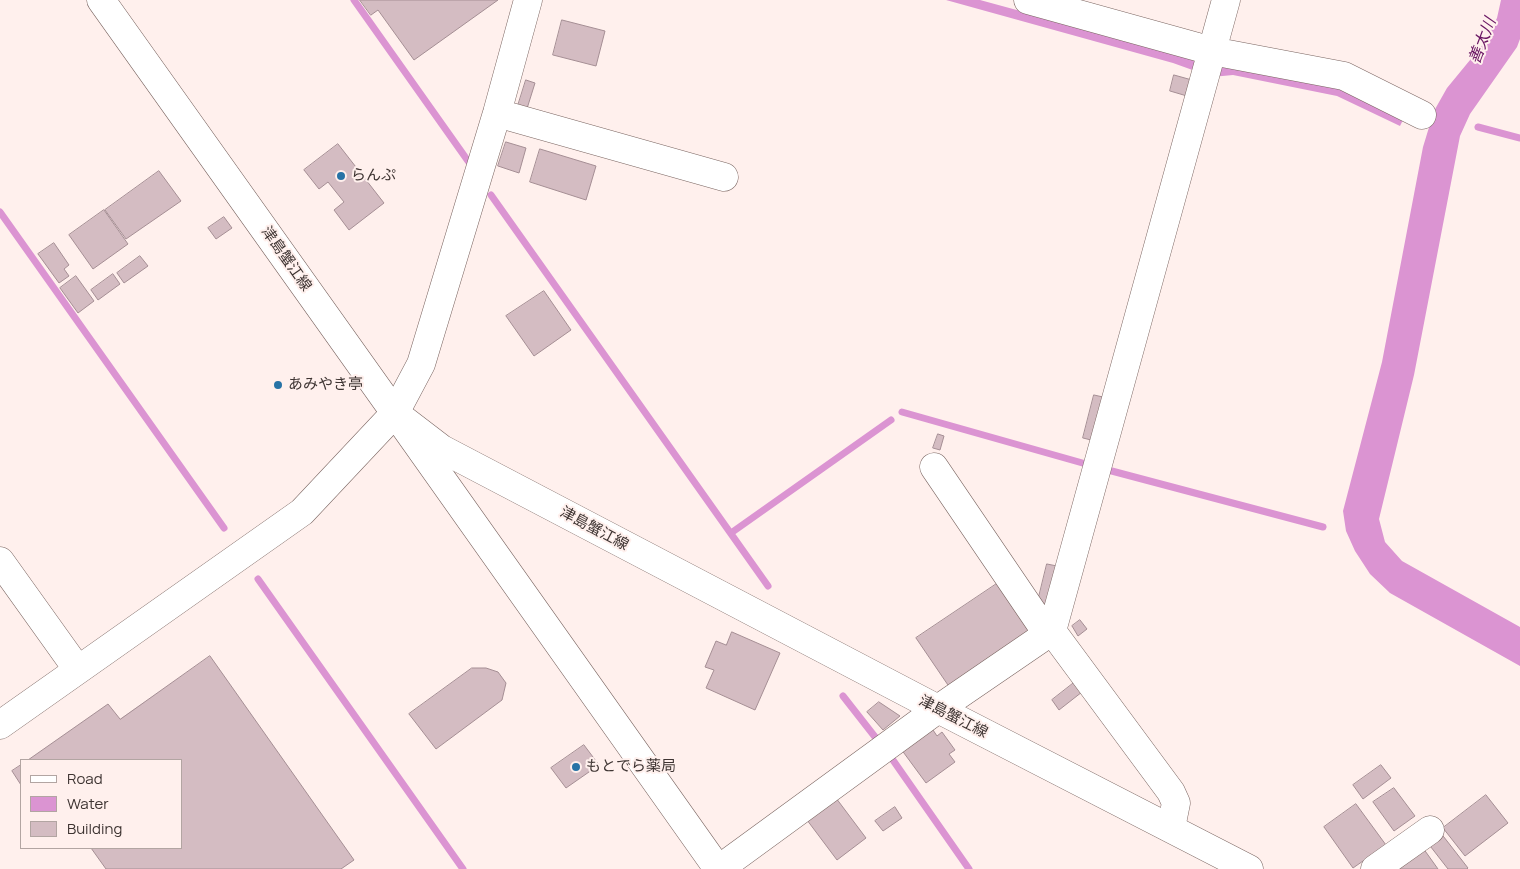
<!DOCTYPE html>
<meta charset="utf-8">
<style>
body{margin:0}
#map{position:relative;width:1520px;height:869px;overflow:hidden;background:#fff0ed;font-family:Manrope,sans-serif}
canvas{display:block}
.legend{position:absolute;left:20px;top:759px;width:162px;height:90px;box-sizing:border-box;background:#fff0ed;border:1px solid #b2a5a2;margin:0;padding:6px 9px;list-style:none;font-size:15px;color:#3e3432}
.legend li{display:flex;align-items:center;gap:10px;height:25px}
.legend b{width:25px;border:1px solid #b2a5a2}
</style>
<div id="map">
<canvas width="1520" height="869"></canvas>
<ul class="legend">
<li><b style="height:6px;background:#fff"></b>Road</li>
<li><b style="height:14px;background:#db94d2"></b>Water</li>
<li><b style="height:14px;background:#d4bcc2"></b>Building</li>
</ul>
</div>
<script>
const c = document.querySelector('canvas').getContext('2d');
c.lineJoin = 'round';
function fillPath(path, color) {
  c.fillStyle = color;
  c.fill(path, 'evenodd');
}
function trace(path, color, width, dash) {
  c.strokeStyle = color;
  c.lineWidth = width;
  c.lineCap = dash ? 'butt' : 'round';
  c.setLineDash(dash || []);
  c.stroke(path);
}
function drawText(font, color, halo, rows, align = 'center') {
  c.font = font + ' Manrope,"Noto Sans JP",sans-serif';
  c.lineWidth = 4;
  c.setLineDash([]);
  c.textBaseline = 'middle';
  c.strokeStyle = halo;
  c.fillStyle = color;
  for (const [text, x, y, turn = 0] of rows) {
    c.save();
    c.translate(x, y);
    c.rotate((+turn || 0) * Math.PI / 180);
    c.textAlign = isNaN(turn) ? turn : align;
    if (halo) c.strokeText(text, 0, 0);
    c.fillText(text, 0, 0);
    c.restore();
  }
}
const water = new Path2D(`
 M946,0H980L1200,60L1340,87L1404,118L1400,126L1337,96L1233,75L1212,77L1173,63Z
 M1501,0H1520V39L1517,47L1470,114L1460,136L1414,375L1379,519L1385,542L1402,561L1520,627V666L1390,593L1370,574L1355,551L1346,531L1343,511L1382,362L1423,147L1434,111L1447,88L1484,43L1497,18Z`);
const stream = new Path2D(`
 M354,0L468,161
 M1478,127L1520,138
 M491,195L768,586
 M0,212L224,528
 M902,412L1086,464
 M1108,470L1323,527
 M731,533L891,420
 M258,579L463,869
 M843,696L879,742
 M888,753L969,869`);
const building = new Path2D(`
 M360,0H498L414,60L378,10L371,15Z
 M562,20L605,31L596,66L553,55Z
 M1174,75L1192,80L1187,96L1170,91Z
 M526,80L535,83L525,115L516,112Z
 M506,142L526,148L519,173L498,166Z
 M338,144L384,203L349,230L334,210L344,202L328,182L319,189L304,170Z
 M540,149L596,166L586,200L530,182Z
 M159,171L181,201L126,239L105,210Z
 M104,210L128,244L93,269L69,235Z
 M224,217L232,228L216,239L208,228Z
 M54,243L69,265L64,269L69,276L59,283L38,254Z
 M140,256L148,266L124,283L117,273Z
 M113,274L120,284L98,300L91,290Z
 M76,276L94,301L78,313L60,288Z
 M544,291L571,330L534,356L506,316Z
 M1094,395L1103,397L1091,440L1083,438Z
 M938,434L944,436L940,450L933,448Z
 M1047,564L1057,566L1047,607L1037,605Z
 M998,583L1031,632L950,688L916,638Z
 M1080,620L1087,629L1078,636L1072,626Z
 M732,632L780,653L755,710L706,688L714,670L705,667L716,641L726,645Z
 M210,656L354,860L341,869H106L91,848H181V760H28L108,704L120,719Z
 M472,668H486L498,672L506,683L502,700L436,749L409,714Z
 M1075,682L1082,692L1059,710L1052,700Z
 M879,702L900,716L883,730L867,712Z
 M931,727L937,736L942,732L955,750L949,754L955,762L926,783L901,749Z
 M584,745L599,765L566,788L551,768Z
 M21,765V785L12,771Z
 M1381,765L1391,778L1363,799L1353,785Z
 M1394,788L1415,816L1394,831L1373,802Z
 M833,794L866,838L837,860L804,816Z
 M1486,795L1508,823L1465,856L1443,828Z
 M1356,804L1386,845L1353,868L1324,827Z
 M895,807L902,818L883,831L875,821Z
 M1440,832L1468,868L1467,869H1448L1427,842Z
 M1423,848L1438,869H1394Z`);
const minor = new Path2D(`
 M1028,0L1212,51L1344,76L1422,115
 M497,113L724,177
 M400,420L718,869
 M934,467L1044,629L1052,631
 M0,561L78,670
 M0,725L302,512L395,413L421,364L497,113L528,0
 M1171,828L1176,803L1171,792L1052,631L1226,0
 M719,869L938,709L1052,631
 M1375,869L1430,830`);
const major = new Path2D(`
 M101,0L395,413L442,449L938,709L1249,869`);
const markers = [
 [341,176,5,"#2773a6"],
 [278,385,5,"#2773a6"],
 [576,767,5,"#2773a6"]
];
const poiNames = [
 ["らんぷ",351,176],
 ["あみやき亭",288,385],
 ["もとでら薬局",586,767]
];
const streetNames = [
 ["津島蟹江線",286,259,55],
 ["津島蟹江線",594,529,28],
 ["津島蟹江線",953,717,27]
];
const waterNames = [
 ["善太川",1483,41,-69]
];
fillPath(water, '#db94d2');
trace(stream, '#db94d2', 7);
fillPath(building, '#d4bcc2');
trace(building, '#a58e94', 1);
trace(minor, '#7a6561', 29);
trace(major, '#7a6561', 29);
trace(minor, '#fff', 28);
trace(major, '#fff', 28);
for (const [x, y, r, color] of markers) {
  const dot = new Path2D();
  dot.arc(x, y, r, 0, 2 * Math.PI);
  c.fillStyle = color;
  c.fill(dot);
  trace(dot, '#fff0ed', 2);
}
drawText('15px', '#3e3432', '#fff0ed', poiNames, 'left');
drawText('15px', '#3e3432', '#fff0ed', streetNames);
drawText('italic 16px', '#691462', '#fff0ed', waterNames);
</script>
